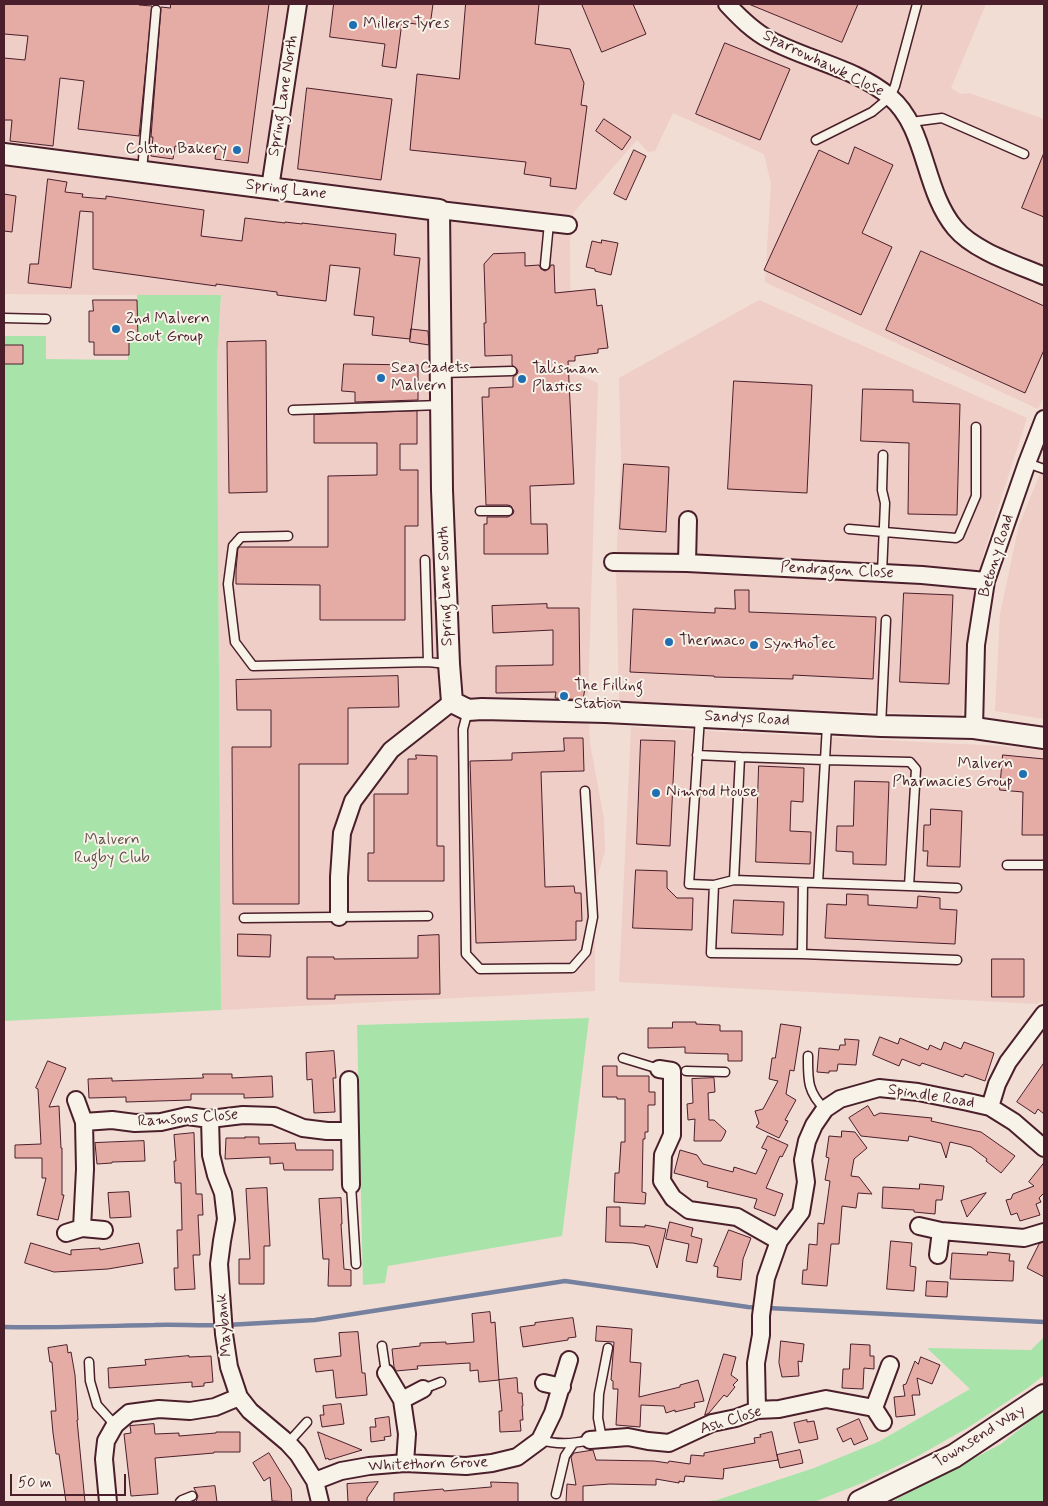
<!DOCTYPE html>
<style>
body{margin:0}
#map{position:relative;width:1048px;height:1506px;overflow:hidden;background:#f2ddd4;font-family:Mynerve,sans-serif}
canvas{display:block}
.frame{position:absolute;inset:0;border:5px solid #4a1f2b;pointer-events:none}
.scale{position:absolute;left:10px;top:1474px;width:116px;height:22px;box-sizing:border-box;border:2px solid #4a1f2b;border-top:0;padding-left:6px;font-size:15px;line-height:18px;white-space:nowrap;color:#4a1f2b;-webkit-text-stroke:4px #f7f3e8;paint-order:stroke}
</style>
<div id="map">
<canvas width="1048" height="1506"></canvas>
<div class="frame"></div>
<div class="scale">50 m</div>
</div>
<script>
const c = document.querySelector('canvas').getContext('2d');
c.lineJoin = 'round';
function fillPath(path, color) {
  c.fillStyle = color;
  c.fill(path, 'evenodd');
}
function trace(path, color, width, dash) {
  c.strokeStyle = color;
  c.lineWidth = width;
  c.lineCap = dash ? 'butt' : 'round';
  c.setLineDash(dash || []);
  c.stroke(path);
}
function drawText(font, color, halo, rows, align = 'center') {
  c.font = font + ' Mynerve,sans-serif';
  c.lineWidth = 4;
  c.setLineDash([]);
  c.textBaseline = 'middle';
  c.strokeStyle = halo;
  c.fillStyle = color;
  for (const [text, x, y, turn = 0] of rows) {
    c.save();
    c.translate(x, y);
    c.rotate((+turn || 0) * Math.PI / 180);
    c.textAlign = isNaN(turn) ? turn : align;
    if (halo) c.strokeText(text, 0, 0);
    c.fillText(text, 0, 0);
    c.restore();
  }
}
const built = new Path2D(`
 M4,4H986L951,88L961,94L969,93L1044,119V396L1038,409L765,282L771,184L764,154L673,113L655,151L648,152L637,140L574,212L570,240L571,371L598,383L588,697L590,743L604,819L605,851L595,885V991L221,1010L217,361L221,296L4,294Z
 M759,300L1027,418L983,555L962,715L619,703L616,565L621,461L619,378Z
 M1044,464V719L995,711L1000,614L1019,525Z
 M631,727L1001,746L1044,750V999L1038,1004L619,982Z`);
const green = new Path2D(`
 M137,295H221L217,361L221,1010L4,1021V336H46V359L128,360L129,340L138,339Z
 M589,1018L562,1236L388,1266L385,1283L363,1285L357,1025Z
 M1044,1337V1375L1029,1387L969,1427L918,1456L862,1483L814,1502H700L717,1500L814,1468L878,1442L970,1389L927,1348L1031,1350Z
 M1044,1410V1502H891L1001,1444Z`);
const stream = new Path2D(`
 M227,1325L315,1320L565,1281L748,1307L1044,1322
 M4,1327C54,1328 104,1326 154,1325C176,1324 198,1326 220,1325`);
const building = new Path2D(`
 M4,4H139V5L152,6L139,136L78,129L84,81L60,78L53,146L10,141L12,120H4V58L25,60L28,36L4,34Z
 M171,4H269L248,163L215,159L216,152L175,146L173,159L151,156L153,137H151L161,7L170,8Z
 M334,4H433L430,26L402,22L396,68L382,66L385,44L330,37Z
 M466,4H539L535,44L570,49L584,83L581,105L587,106L576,189L550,186L551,178L524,174L526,162L410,150L417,74L459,79Z
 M582,4H633L646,34L602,52Z
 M749,4H858L842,42Z
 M725,43L790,69L760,140L696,114Z
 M307,88L392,99L381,180L298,169Z
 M604,119L631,137L622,150L596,131Z
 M855,147L893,165L862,233L892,247L861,315L764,270L819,150L848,164Z
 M634,150L646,156L626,200L614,194Z
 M1044,153V217L1022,208Z
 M48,179L67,182L65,192L83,194L82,197L106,199V196L204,210L201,236L242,241L245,218L285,223V222L302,224V223L396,234L394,255L420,258L410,339L372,335L374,317L354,315L360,268L330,265L326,301L277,295V292L216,284V286L93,269V212L80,211L71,288L28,283L30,264H38Z
 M4,194L16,196L12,232L4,231Z
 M602,240L618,243L611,275L595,271V269L586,267L592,241L601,243Z
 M921,251L1044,306V350L1025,393L886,330Z
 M525,253V266L539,265L541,269L545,271L549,269L551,265H554L555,293L595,289L597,306L602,305L608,348L598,349V353L575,356V361H568L574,484L530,486L531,524H547L548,554H484V524H487V517H508L513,514L514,511L511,506L508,505H486L482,397H489V388L513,387V377L517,374L518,371L516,368L512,365V355L485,356L484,323H486L484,264L493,254Z
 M93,300H137L138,340H129V355H94V342H89V311H93Z
 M411,329L428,331L429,345L410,342Z
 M266,341L267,492L229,493L227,342Z
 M4,345H23V364H4Z
 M344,364L418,365V400L355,402V392L342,391Z
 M734,381L812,385L807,493L728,489Z
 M863,389L913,390V402L960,404L957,515L908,514L909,443L861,441Z
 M417,411V444H400V470H418V526H405V620H320V585L236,584V570L238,548L240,547H328V476L377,475V443H314V415Z
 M624,464L669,467L666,532L620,529Z
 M735,590H749V612L876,617L873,679L793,675V679L714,677V676L630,672L633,609L715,613V608L735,609Z
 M904,593L953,595L949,684L900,682Z
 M547,604V608H579L580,688H585L583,700L555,698L556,692L496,693V666L553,665V630L493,633L492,606Z
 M398,676L399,707L348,708V764H299V904H233L232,747H271V710H237L236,680Z
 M564,738H583L584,771L541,772L545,887L574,886L575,893H581L582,921H576V940L476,943L470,761L512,760V753L564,751Z
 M641,740L675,741L670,846L637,844Z
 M416,755L437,756V846H444V881H368V853H374V794H408V759H416Z
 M1003,755L1044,759V835H1022L1023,792L1000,790Z
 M759,766L804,768L803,802L791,801L790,831L811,832L810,864L756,862Z
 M855,781L889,782L886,865L853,864V852L836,851L837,826H853Z
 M931,809L962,811L960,867L927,866L928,851H923L924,825H930Z
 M636,870L667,871V888L677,898H693L692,930L633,928Z
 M847,894L868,895V905L917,908L918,896L940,898V909L957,910L955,944L825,938L827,904L846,905Z
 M734,900L784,902L783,935L732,933Z
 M238,934L271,935L270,957L238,956Z
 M439,935L440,994L335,995V999H307V957H334V959L418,958V936Z
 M992,959H1024V997H992Z
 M673,1022H696V1024L720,1025V1031H742V1061H728V1054L685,1053V1047L648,1048V1028H672Z
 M781,1024L801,1027L794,1071L790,1070L786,1094L796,1100L785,1120L788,1121L779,1138L756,1127L759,1123L755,1111L763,1109L778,1081L769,1079L772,1058H775Z
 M880,1037L898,1044L900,1038L928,1050L930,1045L941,1050L944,1042L961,1049L964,1042L994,1053L985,1081L965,1074L963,1077L922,1063L920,1066L902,1059L899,1066L873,1055Z
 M845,1039L859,1040L856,1065L838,1064L837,1071H829V1073L817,1072L819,1048L839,1050L840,1045H845Z
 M334,1051L336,1078H333L335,1112L314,1113L312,1079L307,1080L306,1053Z
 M48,1061L66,1068L49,1107L59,1106L61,1148H62V1195H64L58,1220L37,1215L46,1178H42V1158H15V1145L41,1144L38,1089L36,1088Z
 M1044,1063V1114L1038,1109L1035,1114L1017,1102Z
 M603,1066H617V1076H649V1092H655V1105H648V1132H645V1139H643L642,1192L646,1193L645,1204L614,1202L615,1173H619L621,1142H625V1099H617V1097H603Z
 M203,1074H232V1078L272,1076L273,1097L244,1098V1094H191V1100L126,1102V1097L89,1098L88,1079L112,1078V1081L203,1078Z
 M714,1078L715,1092L708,1093L709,1120H714L726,1131L724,1136L721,1141H694L695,1119L688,1120L687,1104L693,1103L692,1079Z
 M868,1106L874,1116L880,1113L932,1118L931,1121L981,1132L1015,1156L1001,1173L986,1161L987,1159L971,1147L950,1142L946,1158L941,1143L909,1136L908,1141L861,1136L849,1118Z
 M842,1131L855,1132L867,1148L854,1159L851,1176L859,1177L872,1194L858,1193L856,1208L842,1206L839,1244H831L827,1286L802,1284L803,1270H807L809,1244L817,1245L818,1223L824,1224L830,1181L825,1180L829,1158L826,1157L829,1136L841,1137Z
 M194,1133L196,1194H202L203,1215H198L200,1255H193L195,1289L175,1290L174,1268H178L177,1230H182L181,1183H175L174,1161H176L174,1135Z
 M768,1136L788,1145L782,1157L780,1156L766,1188L783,1194L775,1216L754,1208L757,1199L707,1187L708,1182L674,1173L680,1150L697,1155L703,1164L733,1172L734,1167L756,1174L767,1150L762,1148Z
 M245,1137H259V1144L295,1143L296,1150H333V1170H284L283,1163L270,1164V1157L225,1159L226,1138H245Z
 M144,1141L145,1161L112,1162V1163L97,1164L95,1143Z
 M1044,1163V1195L1043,1194L1039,1198L1041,1202L1036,1204L1040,1215L1020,1221L1017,1213L1011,1215L1006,1200L1011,1199L1013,1194L1034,1186L1029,1182Z
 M920,1184L944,1186L942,1200H936L935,1214L914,1212V1210L882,1208L883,1187L919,1189Z
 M267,1188L270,1246H264V1284H239V1259H250L246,1189Z
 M129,1192L131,1217L110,1218L108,1193Z
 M986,1193L967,1217L961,1201Z
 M341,1198L342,1224H341L344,1269L351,1270V1286H328L329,1259H323L319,1199Z
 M607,1207H620V1226L645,1227V1225L666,1229L657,1268L649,1246L633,1243L606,1242Z
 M670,1222L693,1228L691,1236L702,1239L697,1263L686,1261L689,1244L666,1239Z
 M729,1230L751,1238L743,1259L741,1280L717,1277L718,1267L714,1266Z
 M891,1241L912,1243L910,1266L916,1267L914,1291L887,1289Z
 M1044,1242V1277L1027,1268L1039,1244Z
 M31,1243L71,1255V1250L100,1248V1250L139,1243L143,1263L108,1269L54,1272L25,1263Z
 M988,1252L1010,1254L1009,1261H1014L1013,1281L950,1279L952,1253L987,1255Z
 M927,1281L948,1282L947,1297L926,1296Z
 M490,1312L491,1323L495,1322L499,1380L479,1382L478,1370L470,1371V1363L417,1366L418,1369L396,1371L394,1367L392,1349L420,1346V1343L446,1342V1344L474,1342L472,1314Z
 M573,1318L576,1337L568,1338V1340L523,1347L520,1327L535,1325V1323Z
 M597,1326L632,1329L630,1362L641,1363L639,1397L680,1387V1385L698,1380L704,1401L694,1403L695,1407L675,1412V1410L666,1413L664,1406L641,1405L640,1427L616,1425L618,1389H613V1381L611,1380L614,1342L596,1341Z
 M358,1332L362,1373H365L367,1395L336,1398L333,1370L316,1372L314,1359L341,1356L339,1333Z
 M781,1341L804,1344L802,1362L798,1361L799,1376L782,1377L779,1363Z
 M851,1344L870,1345V1356H874V1369L864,1368L863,1389L842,1388L843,1369H849Z
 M67,1345L68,1353L71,1352L75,1375L78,1420H77L85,1502H66L59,1454H56L53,1433L51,1411H56L52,1362H50L48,1348Z
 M724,1354L736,1357L731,1375L738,1380L733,1385L735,1387L727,1397L724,1395L709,1413L705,1415Z
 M189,1356V1357L211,1356L213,1382L204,1383V1386L192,1387V1382L109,1388L108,1368L146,1365L145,1360Z
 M921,1357L940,1365L932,1384L917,1378L920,1395H912L915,1415L896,1417L894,1397L905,1396L903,1385L906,1384L915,1361L918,1364Z
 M517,1378L518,1393H522L523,1406H522L523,1420H520L521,1431L500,1432L499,1411H502L499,1380Z
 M341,1404L344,1424L322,1427L320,1415H324L323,1406Z
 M389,1417L391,1436L384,1437L385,1440L371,1442L370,1427H376L375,1419Z
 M859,1419L868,1439L854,1445L851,1438L843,1442L837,1429Z
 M807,1420V1422L814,1421L818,1439L799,1443L794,1423Z
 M154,1424L155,1434L179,1433V1436L216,1433V1432H240V1452H214V1453L155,1458L158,1494L131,1496L124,1434L131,1433L130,1426Z
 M318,1432L362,1450L329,1460L328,1458L326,1459Z
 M772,1432L778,1460L723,1469L724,1470L723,1479L685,1476L684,1482L679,1481V1483L656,1479V1485L610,1484L583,1486V1502H566L567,1484L576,1485L571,1457L574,1453L593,1450L596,1460L654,1461L668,1463L669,1461L690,1464L691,1455L704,1456V1453L755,1443L754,1438L761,1437L760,1435Z
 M800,1450L803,1463L780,1468L777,1455Z
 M269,1453L291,1489L292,1502L272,1501L270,1477L264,1481L253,1463Z
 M378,1482L367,1498V1502H348L347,1484Z
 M491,1482L518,1483V1502H394V1493L443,1489L444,1491L491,1487Z
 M215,1486L217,1502H196L198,1496L194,1488Z`);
const service = new Path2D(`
 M911,122L942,118L1024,154
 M816,140L872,112L890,97L895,86L917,4
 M142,171L156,10
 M545,265L549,223
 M4,318L46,319
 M442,373L512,371
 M293,410L441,405
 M1027,463L1044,469
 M480,511H508
 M849,529L956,538L959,536L976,496V427
 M288,536L241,537L233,546L228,584L235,642L253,666L428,662L447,664
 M425,560L428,662
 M882,573L885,503L882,490L883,455
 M468,710L463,729L466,954L480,969L572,968L586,952L593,917L585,791
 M700,717L689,884L714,885L734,880L818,883L825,760L740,757
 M881,726L886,620
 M697,755L740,757L734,880
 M1007,865H1044
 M818,883L909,886L916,769L910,762L825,760L827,725
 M714,885L711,953L802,954L803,883
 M909,886L957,888
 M244,918L428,916
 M802,954L957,960
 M808,1056C808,1079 807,1092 825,1109
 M623,1058L659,1069
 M686,1071L725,1072
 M351,1185L356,1264
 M382,1346L386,1373
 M89,1362L90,1381L97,1405L115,1425
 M423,1389L441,1382
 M602,1439L598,1418L599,1394L608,1348
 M540,1440C557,1445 573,1444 590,1440
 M288,1443L307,1422
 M556,1494L565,1456L573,1444
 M180,1502L182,1500L192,1496`);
const minor = new Path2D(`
 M727,4C740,18 753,31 770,40C807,60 858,69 890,97C927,128 923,190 955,228C974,251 1016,264 1044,276
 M270,188L298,4
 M439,210L568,225
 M613,562L687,563L922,575L986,581
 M687,563L688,520
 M974,728L976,645L986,581L1027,463L1044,419
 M339,917V877L342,833L353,801L391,750L452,702
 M659,1069L672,1071V1135L663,1155L662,1181L673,1198L689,1210L737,1217L779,1241
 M349,1080L350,1131
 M76,1100L84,1122
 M990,1107L997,1084L1008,1062L1044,1014
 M210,1119L211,1155L216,1175L223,1193L226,1219L222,1241L219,1264L224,1334L229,1367L239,1397L250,1411L288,1443L298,1454L315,1481L320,1502
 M919,1226L941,1231L1024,1238L1044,1232
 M82,1228L104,1230
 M66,1233L82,1228L85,1169L84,1122L112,1120L135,1123L161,1122L187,1116L210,1119L243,1115L274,1116L303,1128L327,1131H350L351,1185
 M938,1255L941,1231
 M386,1373L402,1400L407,1434L405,1463
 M544,1383L562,1387
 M402,1400L423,1389
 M874,1408L890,1365
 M757,1410L756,1363L761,1335V1316L766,1278L779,1241L801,1212L806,1182L803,1160L807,1141L814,1125L825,1109L840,1099L879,1088L918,1092L968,1102L990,1107L1014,1122L1044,1148
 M590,1440L628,1437L648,1441L669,1443L712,1423L736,1418L757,1410L779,1409L826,1399L874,1408L883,1422
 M315,1481L341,1471L369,1466L405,1463L466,1466L492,1463L517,1457L540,1440L553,1413L569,1360
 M108,1502L104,1459L106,1441L115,1425L129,1413L159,1409L190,1411L215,1407L239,1397`);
const tertiary = new Path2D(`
 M4,154L439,210L442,490L449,664L452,702L468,710L482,709L606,712L881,726L974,728L1044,738`);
const secondary = new Path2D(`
 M860,1502L954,1456L1044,1396`);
const markers = [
 [353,25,5,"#1f6fb2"],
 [237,150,5,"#1f6fb2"],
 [116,329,5,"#1f6fb2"],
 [381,378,5,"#1f6fb2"],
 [522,379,5,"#1f6fb2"],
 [669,642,5,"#1f6fb2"],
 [754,645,5,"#1f6fb2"],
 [564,696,5,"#1f6fb2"],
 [1023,774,5,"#1f6fb2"],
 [656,793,5,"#1f6fb2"]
];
const poiNames = [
 ["Millers Tyres",363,25],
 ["Colston Bakery",227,150,"right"],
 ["2nd Malvern",126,320],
 ["Scout Group",126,338],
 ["Sea Cadets",391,369],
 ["Malvern",391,387],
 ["Talisman",532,370],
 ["Plastics",532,388],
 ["Thermaco",679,642],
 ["SynthoTec",764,645],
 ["The Filling",574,687],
 ["Station",574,705],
 ["Malvern",1013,765,"right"],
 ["Pharmacies Group",1013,783,"right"],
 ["Nimrod House",666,793]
];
const streetNames = [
 ["Sparrowhawk Close",823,64,26],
 ["Spring Lane North",284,96,-81],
 ["Spring Lane",286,190,7],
 ["Betony Road",997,556,-73],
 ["Pendragon Close",837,571,3],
 ["Spring Lane South",446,586,-92],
 ["Sandys Road",747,719,3],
 ["Spindle Road",931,1097,9],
 ["Ramsons Close",188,1119,-4],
 ["Maybank",225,1325,-95],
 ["Ash Close",731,1421,-17],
 ["Townsend Way",980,1437,-32],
 ["Whitethorn Grove",428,1465,-2]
];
const parkNames = [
 ["Malvern",112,841],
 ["Rugby Club",112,859]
];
fillPath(built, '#eecec6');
fillPath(green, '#a8e4aa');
trace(stream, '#75819f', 4.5);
fillPath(building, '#e5aba5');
trace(building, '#4a1f2b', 1);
trace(service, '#4a1f2b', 11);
trace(minor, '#4a1f2b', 20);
trace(tertiary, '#4a1f2b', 24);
trace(secondary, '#4a1f2b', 26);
trace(service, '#f7f3e8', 8);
trace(minor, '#f7f3e8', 16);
trace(tertiary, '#f7f3e8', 20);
trace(secondary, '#f7f3e8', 22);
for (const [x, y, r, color] of markers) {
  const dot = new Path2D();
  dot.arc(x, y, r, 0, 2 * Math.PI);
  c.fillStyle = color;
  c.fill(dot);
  trace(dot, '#f7f3e8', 2);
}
drawText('16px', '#4a1f2b', '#f7f3e8', poiNames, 'left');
drawText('16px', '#4a1f2b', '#f7f3e8', streetNames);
drawText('16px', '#62504b', '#f7f3e8', parkNames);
</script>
